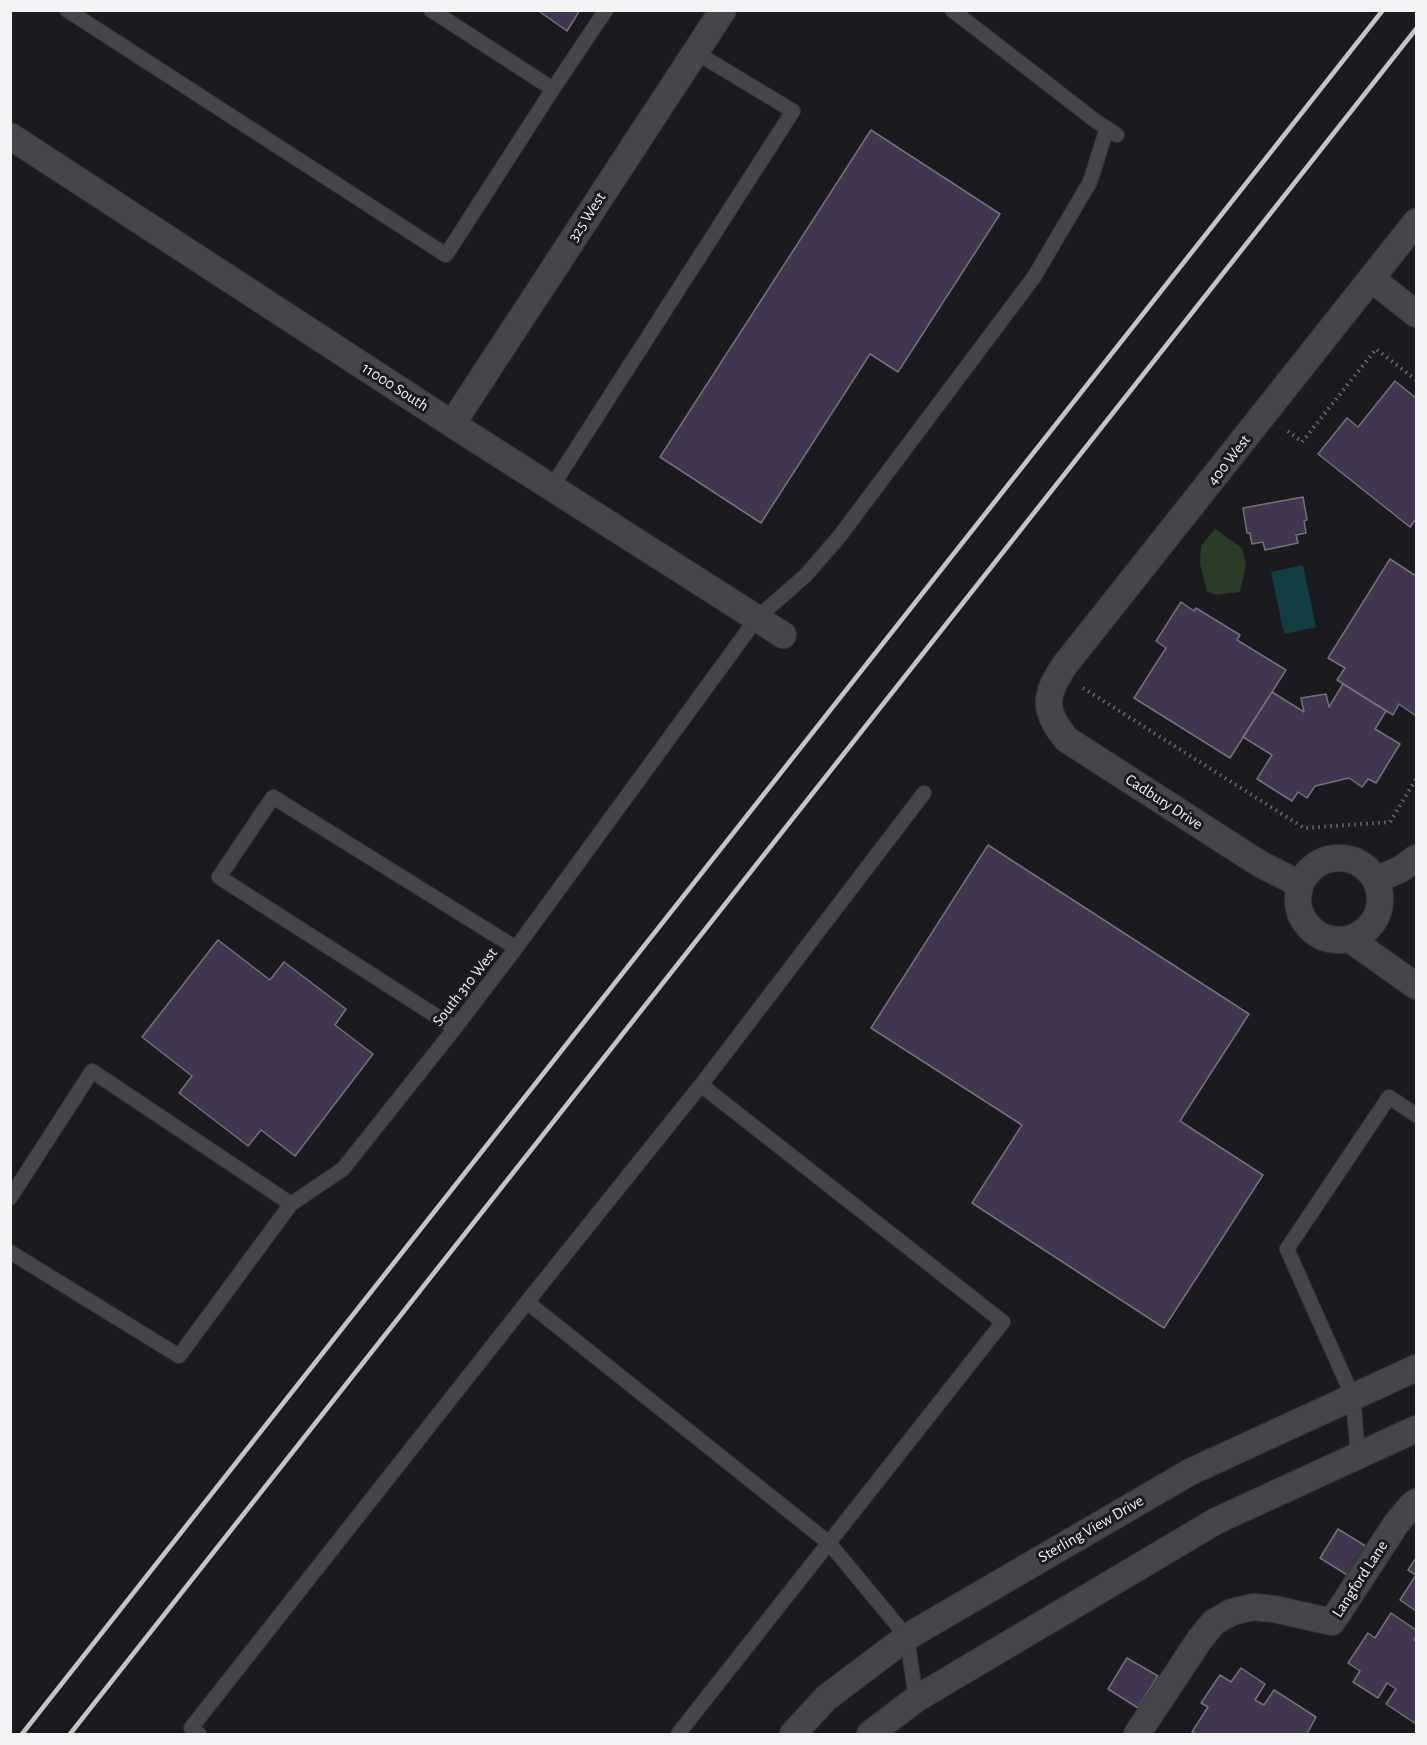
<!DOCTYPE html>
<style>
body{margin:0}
#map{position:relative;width:1427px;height:1745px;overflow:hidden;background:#1b1b1f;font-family:"Alegreya Sans",sans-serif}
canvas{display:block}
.frame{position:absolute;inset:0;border:12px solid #f3f3f6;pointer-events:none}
</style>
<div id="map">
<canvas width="1427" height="1745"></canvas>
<div class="frame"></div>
</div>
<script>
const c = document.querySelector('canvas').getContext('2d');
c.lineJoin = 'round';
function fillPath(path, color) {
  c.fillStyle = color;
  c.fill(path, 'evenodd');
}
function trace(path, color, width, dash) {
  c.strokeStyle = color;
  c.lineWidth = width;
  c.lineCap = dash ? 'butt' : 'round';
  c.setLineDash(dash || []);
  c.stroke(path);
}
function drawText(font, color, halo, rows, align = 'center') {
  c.font = font + ' "Alegreya Sans",sans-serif';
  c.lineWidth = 6;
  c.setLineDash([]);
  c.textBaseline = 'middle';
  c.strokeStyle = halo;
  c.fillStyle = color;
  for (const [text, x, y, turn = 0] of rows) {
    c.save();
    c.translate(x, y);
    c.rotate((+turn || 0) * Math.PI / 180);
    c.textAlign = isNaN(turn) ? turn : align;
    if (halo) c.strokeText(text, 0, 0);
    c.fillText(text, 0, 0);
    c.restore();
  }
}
const green = new Path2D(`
 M1215,529L1242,548L1246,565L1240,592L1215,595L1207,591L1200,564L1201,546Z`);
const water = new Path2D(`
 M1303,565L1316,627L1284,634L1271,572Z`);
const building = new Path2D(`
 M537,10H580L567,31Z
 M871,130L1000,214L898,372L870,354L761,523L660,457Z
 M1395,381L1416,398V519L1410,527L1318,454L1347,418L1358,427Z
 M1303,497L1307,520L1304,521L1306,533L1296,535L1298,543L1265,550L1263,542L1252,544L1250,533H1247L1243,508Z
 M1390,559L1416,576V716L1399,704L1393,715L1337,680L1345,668L1328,658Z
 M1181,602L1194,611L1196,608L1240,635L1237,640L1286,670L1230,758L1134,698L1166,648L1156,641Z
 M1343,684L1386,711L1375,729L1400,744L1376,783L1368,779L1362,787L1349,778L1315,786L1307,798L1298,792L1292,801L1257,779L1272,755L1243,737L1272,692L1304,712L1301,698L1326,694L1329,707Z
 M988,845L1249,1014L1180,1121L1263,1175L1164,1328L972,1203L1022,1125L871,1028Z
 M218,940L270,980L284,962L346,1009L335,1025L373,1054L295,1156L261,1130L248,1146L179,1093L192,1076L142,1037Z
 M1338,1529L1367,1547L1349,1576L1320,1558Z
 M1416,1558V1611L1400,1600L1416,1575L1408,1570Z
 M1391,1613L1416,1630V1636L1414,1640L1416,1641V1724L1386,1704L1396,1689L1387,1683L1378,1698L1353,1682L1360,1671L1348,1663L1368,1633L1375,1638Z
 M1127,1658L1158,1676L1138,1708L1108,1689Z
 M1241,1668L1265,1684L1255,1700L1264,1705L1274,1690L1316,1717L1307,1734H1196L1192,1732L1208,1707L1201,1703L1220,1675L1231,1682Z`);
const path = new Path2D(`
 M1288,431L1302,442L1376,349L1416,380
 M1083,688L1304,828L1390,822L1416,779`);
const lane = new Path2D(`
 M67,10L446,255L553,89L606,10
 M431,10L553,89
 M952,10L1097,122L1117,135
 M551,488L793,111L695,52
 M455,1028L219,877L273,797L516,948
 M10,1198L92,1071L291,1204
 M10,1252L179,1356L291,1204L343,1169L455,1028L516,948L757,618L806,575L839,537L1034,277L1090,182L1107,128
 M1358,1456L1353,1397L1287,1249L1389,1097L1416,1115
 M916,1699L907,1637L829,1543L527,1302L701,1085L924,793
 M199,1734L191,1728L527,1302
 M678,1734L1003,1322L701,1085`);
const street = new Path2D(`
 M10,136L452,424L783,635
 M1372,279L1416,314
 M452,424L723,10
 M1298 899a41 41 0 1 1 82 0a41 41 0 1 1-82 0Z
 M1376,880L1401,869L1416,858
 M1300,884L1260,864L1066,739C1043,709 1044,697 1064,666L1416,222
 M1351,940L1416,986
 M793,1734L826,1698L907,1637L1190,1472L1416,1368
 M870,1734L916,1699L1216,1521L1416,1429
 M1137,1734L1200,1639L1214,1622L1232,1612L1253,1607L1274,1609L1332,1622L1396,1524L1411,1506L1416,1502`);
const rail = new Path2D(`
 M22,1734L1383,10
 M70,1734L1416,29`);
const streetNames = [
 ["325 West",587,217,-57],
 ["11000 South",395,387,33],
 ["400 West",1229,460,-52],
 ["Cadbury Drive",1164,802,33],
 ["South 310 West",465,987,-52],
 ["Sterling View Drive",1091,1529,-30],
 ["Langford Lane",1360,1579,-57]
];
fillPath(green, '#2a3c28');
fillPath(water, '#113e42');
fillPath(building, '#42354f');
trace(building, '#747276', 1.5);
trace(lane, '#353538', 16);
trace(street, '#353538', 28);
trace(path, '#6b6b6e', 4, [1.5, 4.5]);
trace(lane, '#45464a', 14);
trace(street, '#45464a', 26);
trace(rail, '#c4c4c7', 4.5);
drawText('16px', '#f3f3f6', '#1b1b1f', streetNames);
</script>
